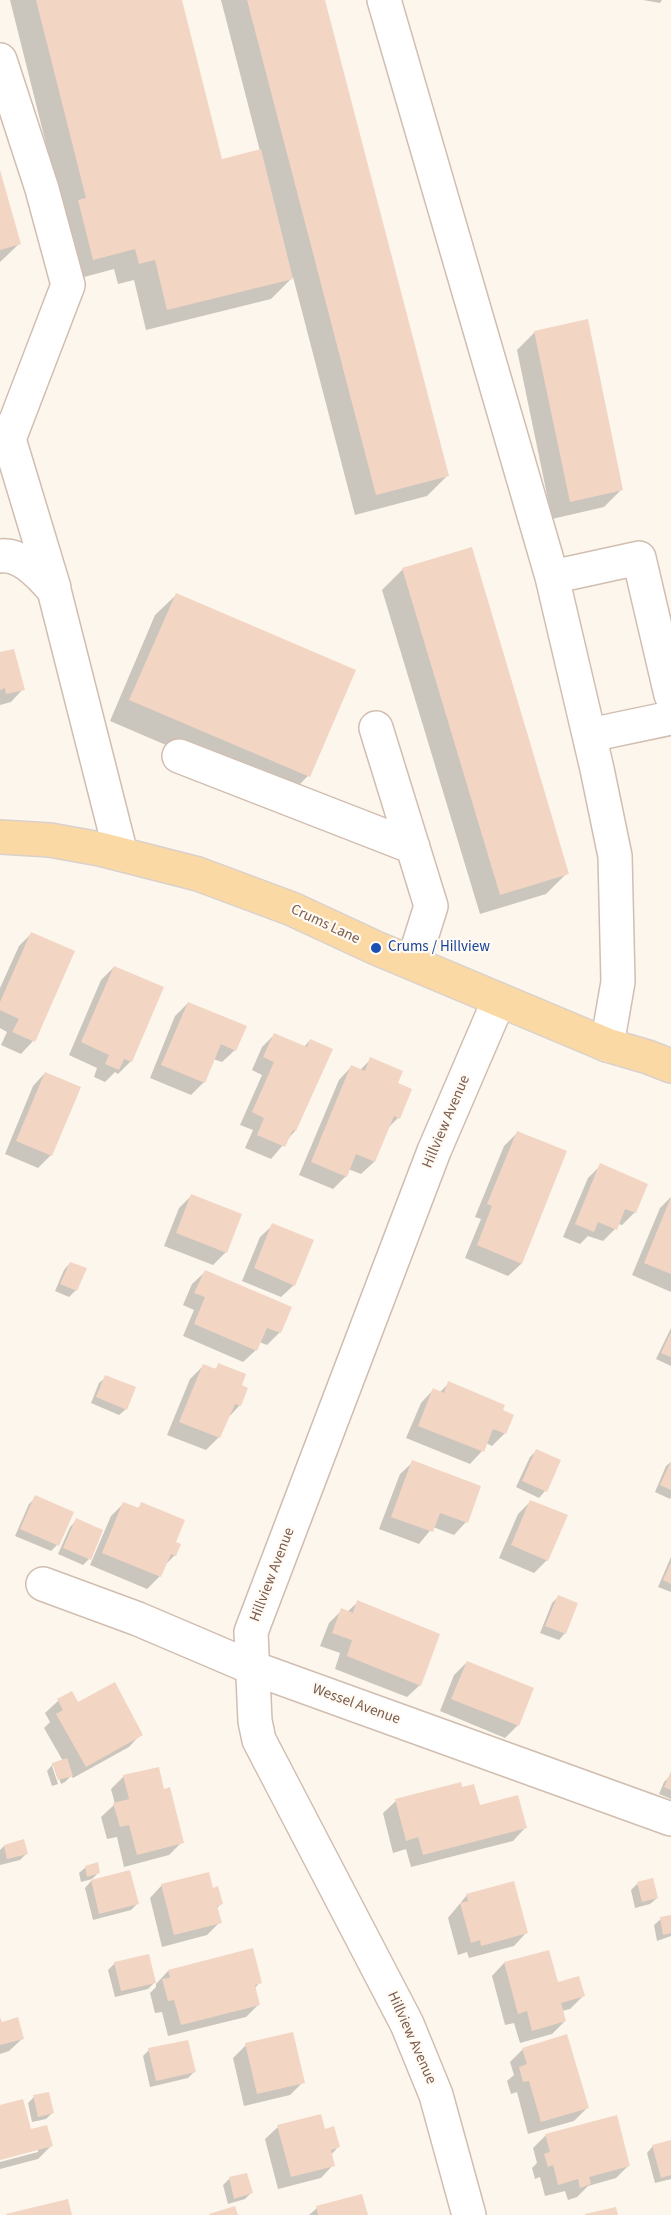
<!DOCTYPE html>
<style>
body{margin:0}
canvas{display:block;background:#fdf6ec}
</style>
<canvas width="671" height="2215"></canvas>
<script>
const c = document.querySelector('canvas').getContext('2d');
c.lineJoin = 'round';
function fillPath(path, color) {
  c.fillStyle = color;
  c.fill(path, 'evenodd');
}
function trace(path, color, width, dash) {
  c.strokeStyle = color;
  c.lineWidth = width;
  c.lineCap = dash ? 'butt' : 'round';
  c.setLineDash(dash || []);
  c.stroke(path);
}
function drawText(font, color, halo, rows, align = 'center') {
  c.font = font + ' "Source Sans 3",sans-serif';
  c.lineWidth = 4.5;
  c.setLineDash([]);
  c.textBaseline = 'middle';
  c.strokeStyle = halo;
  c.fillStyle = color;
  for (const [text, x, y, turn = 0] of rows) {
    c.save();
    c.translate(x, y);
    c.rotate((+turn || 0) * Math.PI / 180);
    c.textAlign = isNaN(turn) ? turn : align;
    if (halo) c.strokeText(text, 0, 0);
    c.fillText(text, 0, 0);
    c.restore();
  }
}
const shadow = new Path2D(`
 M10,0H181L221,161L260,151L221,0H323L448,475L427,496L355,515L293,277L271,299L146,330L134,280L118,284L114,269L73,280L64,216Z
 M643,0H662L660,3Z
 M0,173L19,244L0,262Z
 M535,332L622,489L604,507L552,519L517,350Z
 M403,569L567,873L546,894L480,914L382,590Z
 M176,595L354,671L308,776L287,797L110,721L155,615Z
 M0,654L23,689L11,702L0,705Z
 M31,934L33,1041L21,1054L1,1045L7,1032L0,1028V988L19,946Z
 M114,967L131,1061L118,1074L115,1072L105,1082L94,1077L97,1068L69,1055L101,980Z
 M188,1003L235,1050L222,1062L213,1059L204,1082L191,1095L150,1078L175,1016Z
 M275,1034L304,1047L310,1040L295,1131L271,1159L245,1148L253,1130L240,1125L262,1075L252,1070L262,1047Z
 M371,1059L396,1084L398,1118L387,1129L374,1162L361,1174L348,1169L346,1176L333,1189L299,1175L339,1080L351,1067L360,1070Z
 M45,1073L51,1155L38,1168L5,1154L33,1086Z
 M517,1133L565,1152L521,1264L508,1276L465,1258L481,1219L475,1217L504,1146Z
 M601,1165L635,1212L622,1225L618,1224L615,1229L603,1241L588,1236L580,1244L563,1237L588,1178Z
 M191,1196L226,1252L213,1265L164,1246L179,1208Z
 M671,1197V1292L632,1275L660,1208Z
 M273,1225L294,1285L281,1297L242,1281L260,1237Z
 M70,1263L76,1290L69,1297L55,1291L64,1270Z
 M205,1272L280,1332L267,1345L259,1342L256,1350L243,1362L183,1336L194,1310L183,1305L192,1284Z
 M671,1328V1366L656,1359Z
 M219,1365L240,1386V1405L227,1419L219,1437L206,1450L167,1435L190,1379L203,1366L214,1370Z
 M106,1377L126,1409L119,1415L91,1403L99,1383Z
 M449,1383L501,1411L505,1433L492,1446L486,1443L482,1451L470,1464L406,1438L421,1403L433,1390L439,1393Z
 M537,1450L559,1461L545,1491L539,1498L516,1487L530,1457Z
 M413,1462L466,1522L454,1535L433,1527L419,1544L379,1529L400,1474Z
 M671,1462V1497L670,1499L655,1492L666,1466Z
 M36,1497L57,1545L51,1551L15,1536L29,1504Z
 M531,1501L547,1560L534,1573L499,1558L518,1514Z
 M123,1504L137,1509L142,1504L174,1543L175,1555L164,1566L160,1576L147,1589L90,1565L111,1516Z
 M77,1520L89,1559L83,1565L58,1554L70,1527Z
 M671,1557V1592L658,1587Z
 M558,1597L565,1633L559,1640L540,1633L552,1603Z
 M358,1602L420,1685L407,1697L335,1669L340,1653L320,1646L329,1623L342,1610L347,1612Z
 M467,1662L518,1725L505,1738L440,1711L454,1675Z
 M72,1693L78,1704L141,1734L129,1747L73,1778L71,1776L65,1782L61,1784L55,1766H52L58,1784L52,1786L47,1771L53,1764L63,1761L44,1728L50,1722L45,1713L58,1701Z
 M124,1776L163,1791L182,1842L169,1855L124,1867L117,1837L107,1839L101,1817L115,1804L111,1789Z
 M670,1776H671V1799L659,1794L664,1782Z
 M461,1788L479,1807L525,1828L513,1841L411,1867L406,1849L393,1853L383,1813L396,1801Z
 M4,1846L26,1854L20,1860L0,1865V1850Z
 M86,1867L98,1873L92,1879L81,1882L79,1873Z
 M129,1872L138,1903L131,1910L93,1920L85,1888L91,1881Z
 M637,1884L657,1898L650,1904L635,1908L631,1890Z
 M162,1885L212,1890L221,1904L216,1909L220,1922L207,1935L162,1947L150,1898Z
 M467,1895L526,1933L514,1946L469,1958L467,1952L458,1955L448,1918Z
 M671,1917V1936L657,1941L654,1925L661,1919Z
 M548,1952L557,1983L583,1996L570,2009L562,2011L565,2021L552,2034L520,2043L514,2023L505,2025L492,1976L504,1963Z
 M115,1963L155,1982L148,1989L115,1997L108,1970Z
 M168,1971L260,1982L255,1988L259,2004L246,2017L168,2036L162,2012L155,2013L150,1993L156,1987V1984Z
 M0,2020L1,2024L22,2039L9,2051L0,2054Z
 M246,2045L303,2082L290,2095L244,2106L233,2058Z
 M523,2049L587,2108L574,2121L528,2134L517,2092L511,2094L507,2081L514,2075L510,2062Z
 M149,2050L194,2072L188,2078L150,2087L143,2056Z
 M34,2097L53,2112L46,2119L32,2122L28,2103Z
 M0,2106L51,2146L38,2159L0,2169V2162L38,2152V2149L0,2158Z
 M278,2127L324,2131L338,2147L331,2155L333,2165L321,2178L278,2189L265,2139Z
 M546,2135L629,2165L616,2178L588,2186L577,2197L568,2200L565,2191L545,2196L540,2177L535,2179L532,2168L537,2163L533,2148Z
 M671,2142V2179L655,2183L647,2153L653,2146Z
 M229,2179L251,2193L245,2199L228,2204L223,2185Z
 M317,2208L366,2215H309Z`);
const building = new Path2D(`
 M36,0H182L222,159L261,149L293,279L167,310L155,260L139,264L135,249L93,260L78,200L86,198Z
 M247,0H325L449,476L376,495Z
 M0,170L21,244L0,250Z
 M588,319L623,490L570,502L534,331Z
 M472,547L569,874L500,895L402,568Z
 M176,593L356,670L310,777L129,700Z
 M14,649L25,690L6,694L5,688L0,690V652Z
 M31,932L75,951L35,1042L12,1032L19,1019L0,1010V1002Z
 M114,966L164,987L132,1062L124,1059L119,1070L105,1064L109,1055L81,1042Z
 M188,1002L247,1026L236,1051L221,1044L205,1083L161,1065Z
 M274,1033L307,1047L310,1039L333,1049L296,1131L293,1130L285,1147L257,1135L264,1118L252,1112L274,1062L263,1057Z
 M370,1057L403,1071L398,1083L412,1089L400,1119L394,1116L375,1162L356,1154L347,1177L311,1162L351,1065L365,1071Z
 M45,1072L81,1087L52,1156L16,1141Z
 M517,1131L567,1151L522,1264L477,1245L492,1206L487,1204Z
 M600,1163L648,1184L636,1213L625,1209L617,1230L598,1222L594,1232L575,1224Z
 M191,1194L242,1214L227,1253L176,1233Z
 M671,1197V1274L644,1263Z
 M272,1223L314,1240L295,1286L254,1268Z
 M70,1262L87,1268L77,1291L60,1284Z
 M205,1270L292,1307L281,1333L267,1328L257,1351L194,1324L205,1297L194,1293Z
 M671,1332V1357L661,1353Z
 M218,1363L246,1374L242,1385L248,1388L241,1406L235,1404L220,1438L179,1422L203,1364L216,1369Z
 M105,1375L136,1387L127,1410L96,1397Z
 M448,1381L505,1405L503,1410L514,1415L506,1434L493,1429L484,1452L418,1426L433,1388L444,1393Z
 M536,1449L561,1460L547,1492L522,1481Z
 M412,1460L481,1486L468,1523L440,1513L433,1532L391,1517Z
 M671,1461V1490L660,1485Z
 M35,1495L74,1512L59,1546L20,1529Z
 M530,1500L568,1515L548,1561L511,1545Z
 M123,1502L139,1508L141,1502L185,1520L176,1542L181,1544L176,1556L171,1554L161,1577L102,1553Z
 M76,1518L103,1530L91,1560L63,1548Z
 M671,1562V1584L663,1580Z
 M558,1595L578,1603L566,1634L545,1626Z
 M357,1600L440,1634L421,1686L347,1656L352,1640L332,1633L341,1608L353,1613Z
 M467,1661L534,1688L519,1726L451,1699Z
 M115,1682L143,1735L86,1767L56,1714L63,1710L57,1699L72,1691L78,1702Z
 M67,1758L73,1776L58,1780L52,1763Z
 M159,1767L164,1789L170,1787L184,1843L137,1855L129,1825L120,1827L113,1803L129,1799L123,1775Z
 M671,1771V1790L664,1787Z
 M461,1782L462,1787L474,1784L480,1805L518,1795L527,1828L423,1855L418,1837L406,1841L395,1799Z
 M24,1839L28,1854L7,1859L4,1845Z
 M98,1862L100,1873L87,1877L85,1866Z
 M130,1870L139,1904L99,1914L91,1880Z
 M209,1872L213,1888L218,1886L223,1904L217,1906L222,1923L174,1935L161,1884Z
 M653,1878L658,1898L642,1902L637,1882Z
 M514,1881L528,1933L481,1946L480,1940L471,1943L460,1903L468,1901L466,1894Z
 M671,1915V1933L663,1935L660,1917Z
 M253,1948L262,1983L255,1985L260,2005L181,2025L174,2000L168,2001L162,1979L170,1978L168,1970Z
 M549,1950L558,1982L579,1976L585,1996L561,2003L566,2021L532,2031L527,2011L518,2014L504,1962Z
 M149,1954L156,1983L121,1991L114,1962Z
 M0,2017L2,2022L18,2017L24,2039L0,2045Z
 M293,2032L305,2083L257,2094L245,2043Z
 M567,2034L589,2108L541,2122L529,2081L523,2082L519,2067L527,2064L522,2048Z
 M188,2040L196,2072L156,2081L148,2048Z
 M49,2092L54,2113L38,2117L33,2095Z
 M23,2099L31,2129L47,2125L53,2146L0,2160V2105Z
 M321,2114L325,2129L334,2126L340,2147L331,2150L335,2166L291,2177L277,2125Z
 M617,2115L630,2166L589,2177L591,2184L580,2188L578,2179L558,2185L553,2165L548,2167L544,2154L550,2152L545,2134Z
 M671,2140V2175L661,2178L652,2145Z
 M247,2173L253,2193L234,2199L229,2177Z
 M362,2194L368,2215H318L316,2206Z
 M68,2199L72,2215H6V2214Z
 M235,2206L238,2215H209V2214Z
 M616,2207L618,2215H585V2214Z`);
const minor = new Path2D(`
 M384,0L552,577L597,769L615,856L618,982L607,1045
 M0,60L42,189L68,285L9,439
 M0,431L9,439L54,588
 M0,556C22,553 41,576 54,590L121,854
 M552,577L639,558L671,695
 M376,728L431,906L413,963
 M590,735L671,718
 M179,756L413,847
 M43,1584L138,1619L253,1668L671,1819
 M469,2215L436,2095L407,2024L259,1740L255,1721L251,1632L434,1151L499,1000`);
const major = new Path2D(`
 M0,837L50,840L100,849L198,874L292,909L376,948L607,1045L648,1057L671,1066`);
const markers = [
 [376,948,6,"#1a4fb4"]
];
const streetNames = [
 ["Crums Lane",325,925,25],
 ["Hillview Avenue",447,1122,-67],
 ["Hillview Avenue",273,1575,-69],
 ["Wessel Avenue",356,1705,20],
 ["Hillview Avenue",411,2038,66]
];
const transitNames = [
 ["Crums / Hillview",388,948]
];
fillPath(shadow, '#0003');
fillPath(building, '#f3d5c3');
trace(minor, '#d1beb0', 36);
trace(major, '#dad1cd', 36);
trace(minor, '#fff', 33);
trace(major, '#fbd9a5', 33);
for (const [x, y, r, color] of markers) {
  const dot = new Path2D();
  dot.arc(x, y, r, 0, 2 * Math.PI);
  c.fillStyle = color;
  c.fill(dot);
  trace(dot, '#fffaf3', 2);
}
drawText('15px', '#7a5c4d', '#fffaf3', streetNames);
drawText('15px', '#164399', '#fffaf3', transitNames, 'left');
</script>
